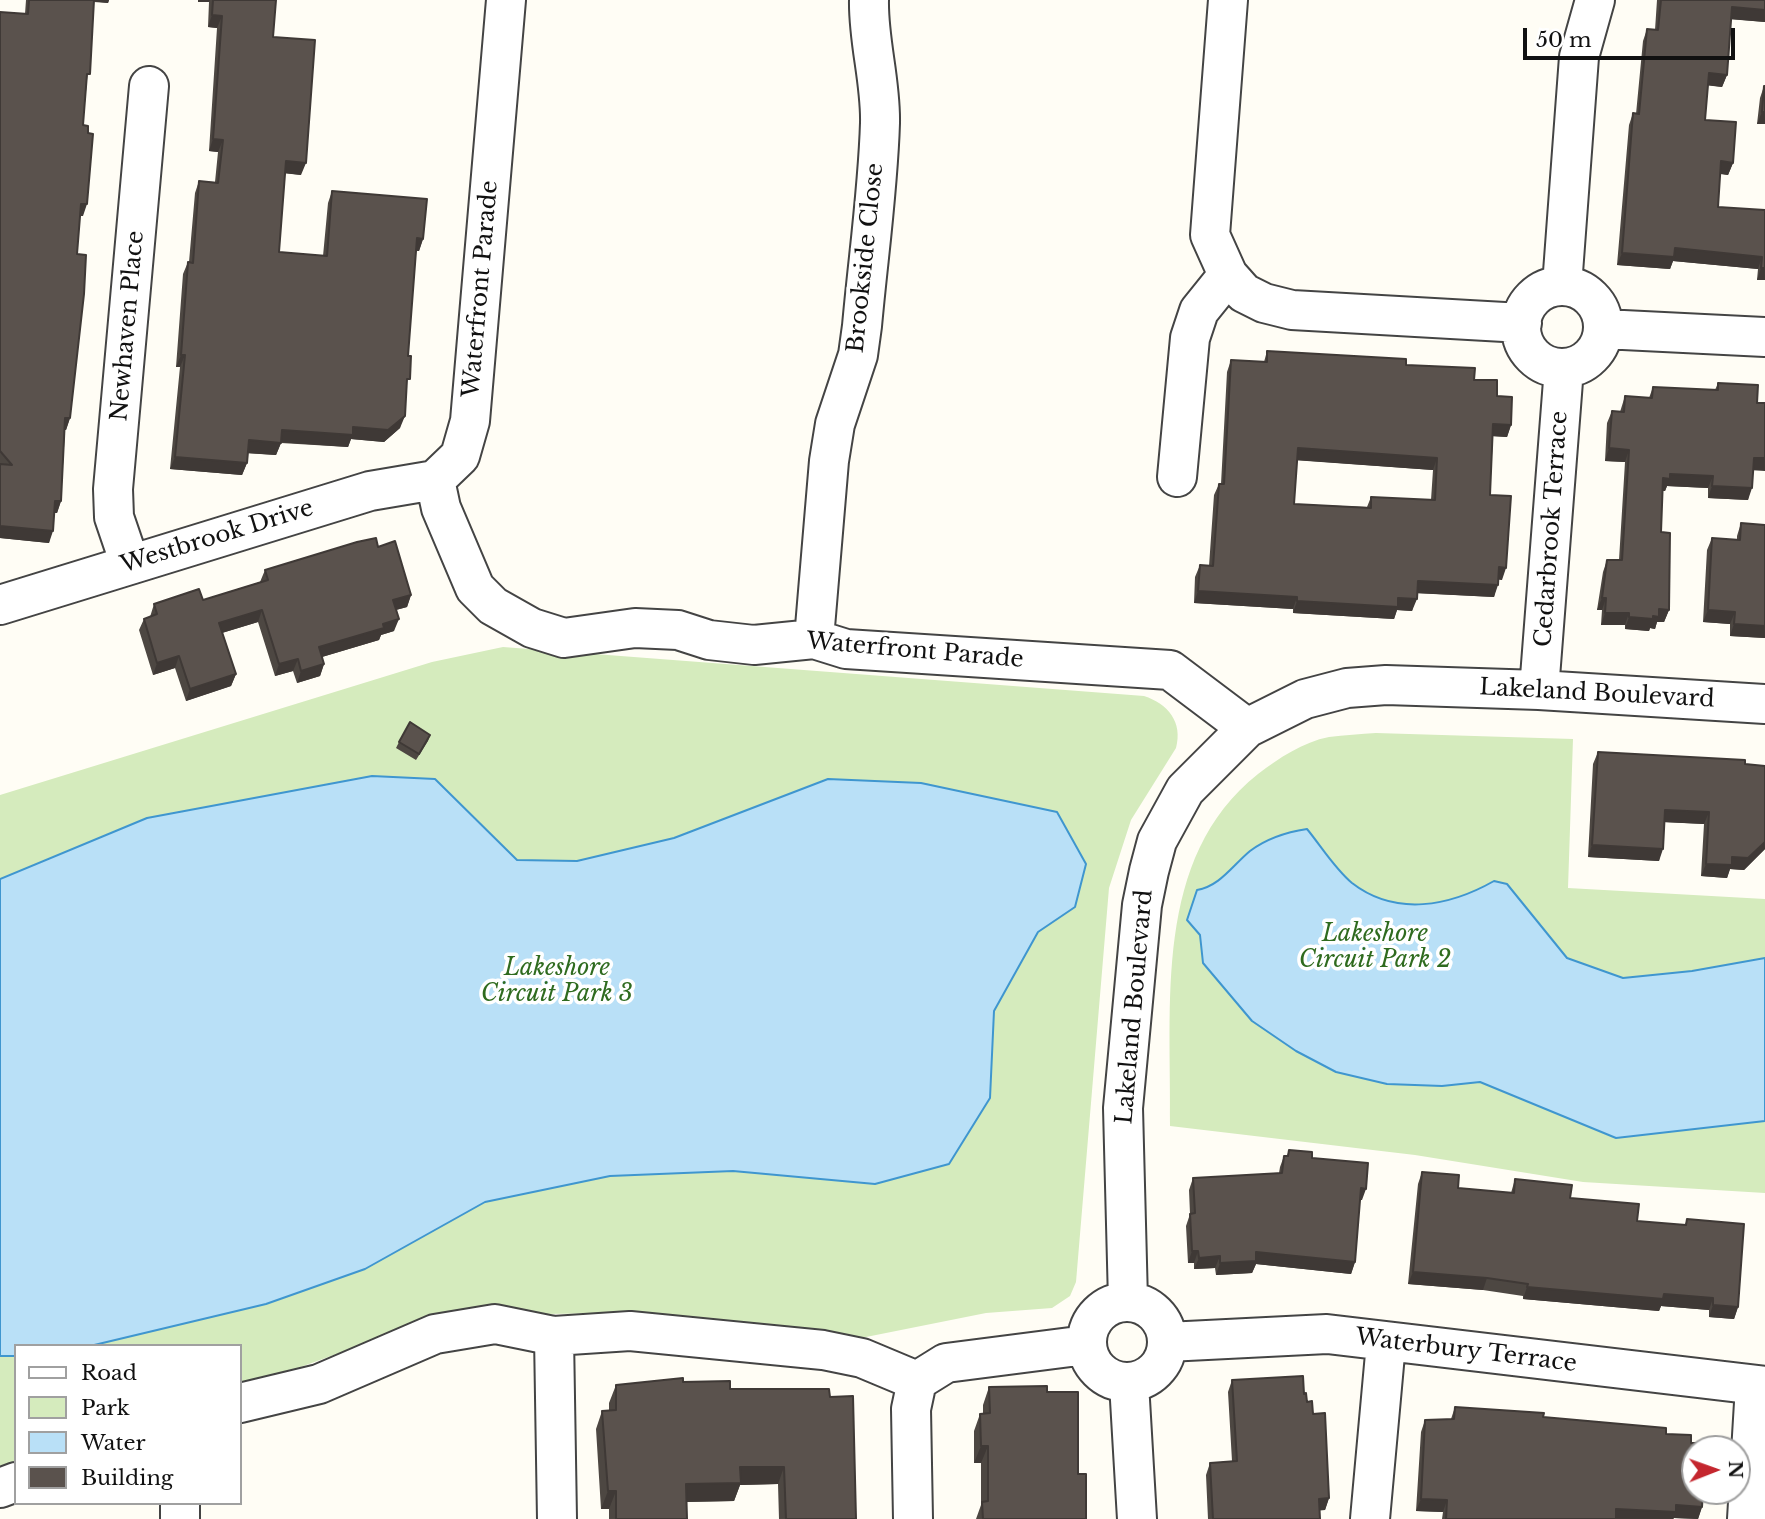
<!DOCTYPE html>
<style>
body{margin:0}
#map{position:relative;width:1765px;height:1519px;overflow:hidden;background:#fffdf5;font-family:"Libre Baskerville",serif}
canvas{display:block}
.legend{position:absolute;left:14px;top:1344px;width:228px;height:161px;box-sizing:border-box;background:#fff;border:2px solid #a0a0a0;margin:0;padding:9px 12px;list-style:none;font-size:21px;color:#111}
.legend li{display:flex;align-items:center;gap:14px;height:35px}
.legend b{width:35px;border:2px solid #a0a0a0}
.north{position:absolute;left:1681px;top:1435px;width:70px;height:70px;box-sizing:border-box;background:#fff;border:2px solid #a0a0a0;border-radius:50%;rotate:89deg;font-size:19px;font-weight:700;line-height:28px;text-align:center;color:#111}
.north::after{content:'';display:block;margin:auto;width:24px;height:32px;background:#c4262e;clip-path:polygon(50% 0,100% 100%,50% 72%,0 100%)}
.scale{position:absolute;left:1523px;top:28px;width:212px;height:32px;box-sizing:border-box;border:4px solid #111;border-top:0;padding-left:9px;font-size:21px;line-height:24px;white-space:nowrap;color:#111;-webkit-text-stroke:5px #fff;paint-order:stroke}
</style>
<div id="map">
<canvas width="1765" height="1519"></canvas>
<ul class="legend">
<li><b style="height:9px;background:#fff"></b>Road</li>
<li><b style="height:19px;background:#d5ebbd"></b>Park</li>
<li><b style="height:19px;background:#b9e0f7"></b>Water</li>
<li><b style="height:19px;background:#5a524d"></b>Building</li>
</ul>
<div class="north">N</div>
<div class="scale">50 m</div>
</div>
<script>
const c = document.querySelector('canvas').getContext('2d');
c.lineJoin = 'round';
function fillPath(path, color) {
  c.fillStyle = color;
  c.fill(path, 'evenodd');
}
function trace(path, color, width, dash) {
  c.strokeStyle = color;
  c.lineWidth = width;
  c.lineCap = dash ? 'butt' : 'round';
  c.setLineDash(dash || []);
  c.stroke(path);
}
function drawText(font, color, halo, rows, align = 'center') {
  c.font = font + ' "Libre Baskerville",serif';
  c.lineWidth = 7;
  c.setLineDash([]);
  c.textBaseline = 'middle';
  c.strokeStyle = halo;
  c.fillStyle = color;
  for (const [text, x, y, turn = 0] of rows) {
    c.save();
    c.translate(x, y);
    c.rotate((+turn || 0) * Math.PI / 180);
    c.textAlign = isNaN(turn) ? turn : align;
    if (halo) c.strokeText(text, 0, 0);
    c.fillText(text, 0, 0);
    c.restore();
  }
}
const green = new Path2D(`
 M503,647L1144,696C1168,704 1183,722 1176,748L1131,820L1109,888L1076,1282L1070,1296L1052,1308L986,1313L846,1341L619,1313L544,1314L490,1308L433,1319L240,1389V1346H16V1469L0,1474V795L432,662Z
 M1376,733L1573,739L1568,888L1765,899V1193L1583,1182L1415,1155L1170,1126C1172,1005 1152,858 1258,774C1279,758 1303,742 1329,737C1344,735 1361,734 1376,733Z`);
const water = new Path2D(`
 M372,776L435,779L517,860L577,861L674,838L828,779L921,783L1057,812L1086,864L1075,907L1038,932L994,1011L990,1098L949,1164L875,1184L733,1171L610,1176L485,1202L365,1269L266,1304L90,1346H16V1356H0V879L147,818Z
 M1307,829C1321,846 1335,869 1352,883C1396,917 1450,906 1494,881L1507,884L1567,958L1623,978L1692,971L1765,958V1121L1616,1138L1480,1082L1442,1086L1387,1084L1336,1072L1296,1051L1252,1021L1203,963L1200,935L1187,920L1197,890C1220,886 1232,866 1250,851C1266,839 1287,832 1307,829Z`);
const minor = new Path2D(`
 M506,0L470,421L460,456L435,480L441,508L475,588L493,606L532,628L564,638L635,628L678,630L709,640L754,645L814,639L846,649L1170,670L1247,728
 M1228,0L1210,235L1228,275L1244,293L1264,303L1292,310L1522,323
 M1562,286L1579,57L1595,0
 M1521 327a41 41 0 1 1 82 0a41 41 0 1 1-82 0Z
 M1603,329L1765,337
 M1177,477L1190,338L1199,311L1228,275
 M130,564L114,517L113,489L149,86
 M0,605L370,491L435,480
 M814,639L829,461L835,424L858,355L862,326C868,259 878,190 880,123C881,81 868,41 869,0
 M1539,690L1564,368
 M1128,1301L1123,1108L1142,905L1149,871L1157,841L1185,790L1247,728L1305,699L1347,688L1386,685L1539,690L1765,704
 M1087 1342a40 40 0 1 1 80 0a40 40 0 1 1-80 0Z
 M554,1336L557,1519
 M1167,1342L1327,1334L1765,1386
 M917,1381L946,1363L1086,1345
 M1129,1383L1137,1519
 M240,1403L319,1384L435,1334L495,1324L554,1336L630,1331L823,1350L862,1358L917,1381
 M0,1488L16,1482
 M180,1503V1519
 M913,1519L911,1409L917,1381
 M1370,1519L1386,1343
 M1747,1519L1755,1386`);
const wall = new Path2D(`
 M26,0H109L108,3L94,2L83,125V216H80L77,254L70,418L66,430H65L61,501L57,513H54L49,543L0,538V12L25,14Z
 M198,0H276L273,37L301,175L285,173L279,252L323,256L328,203L332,191L423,239L419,251H416L408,356L406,388L400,428L384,442L351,439L348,447L281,443L276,455L248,453L247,463L242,475L170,469L180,367H176L183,274L188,262H189L195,193L199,181L215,182L218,152L209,151L217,28L208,27L209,2H198Z
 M1657,0H1765V22L1731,19L1727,75L1722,87L1708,85L1705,120L1733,163L1728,175L1720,174L1718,207L1765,210V280H1757L1758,269L1673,261L1670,269L1617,265L1629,125L1633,113L1636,114L1643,41L1647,29L1655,30Z
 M1764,86L1765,124H1757L1760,98Z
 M1267,351L1406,365L1474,380L1497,396L1511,425L1507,437L1493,436L1490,495L1502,580L1498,579L1494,597L1417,593L1412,611L1397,610L1394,619L1293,613V609L1194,603L1195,577L1200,565L1209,566L1214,495L1219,484H1221L1227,372L1231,360L1264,362ZM1297,460L1433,470L1431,500L1371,497L1367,507L1294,504Z
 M1718,383L1753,470L1748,500L1708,498V488L1667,486L1665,491H1662L1661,532L1669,610L1664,622H1657L1655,629L1650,628L1649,631L1625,629V625H1601L1602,610H1597L1603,572L1607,560H1619L1625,462L1605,461L1607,423L1612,411L1620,412L1625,396L1649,398L1653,387L1715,390Z
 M1741,523L1765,525V638L1730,636V624L1703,622L1707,550L1712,538L1737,540V536Z
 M378,547L411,595L407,607L396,610L394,631L381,635L379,640L322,657L324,664L320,676L297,683L293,671L275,676L258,622L222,633L236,674L231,686L186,701L175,668L153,675L139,630L144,619L150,617L154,604L203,600L260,582L265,570Z
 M430,735L428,741L416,760L396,748L399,742Z
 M1598,752L1765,766V849L1744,870L1730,869L1727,878L1701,876L1704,824L1665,822L1659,861L1588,857L1593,764Z
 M1289,1150L1312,1158L1362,1200H1360L1355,1262L1351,1274L1256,1264L1252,1273L1216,1275L1215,1268L1194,1269V1263H1188L1186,1226L1190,1214L1189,1190L1193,1178L1279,1173L1280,1167L1284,1156H1287Z
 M1422,1172L1458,1188L1511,1193L1515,1179L1637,1221L1685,1225L1687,1219L1738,1307L1734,1319L1709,1317V1310L1661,1306L1659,1311L1523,1299V1296L1483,1290L1408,1284L1418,1184Z
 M1232,1380L1304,1394L1313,1414L1329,1498L1325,1510H1320V1519H1208L1206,1475L1210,1463L1232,1461L1228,1392Z
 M683,1382L730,1389L830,1397L856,1519H779L778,1484L740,1485L734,1501L687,1502V1519H609V1509H601L596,1429L602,1411H609V1403L616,1385Z
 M989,1387L1047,1392L1078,1474L1086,1519H976L981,1505V1463H974V1431L980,1414L983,1413V1405Z
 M1455,1407L1543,1417L1666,1434L1691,1443L1702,1507L1698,1519L1674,1518L1673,1519H1442L1443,1512L1416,1511L1421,1432L1425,1420L1451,1419Z`);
const shadedWall = new Path2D(`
 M91,0H109L108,3L91,1Z
 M198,0H210L209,2H198Z
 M1732,7L1765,10V22L1728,19Z
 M212,15L222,16L217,28L208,27Z
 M1709,73L1727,75L1722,87L1704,85Z
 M1762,112H1765V124H1757Z
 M213,139L223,140L218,152L209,151Z
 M286,161L306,163L301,175L282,173Z
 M1721,161L1733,163L1728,175L1717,173Z
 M81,204H87L83,216H76Z
 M417,238L423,239L419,251L412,250Z
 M1675,248L1762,257L1758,269L1673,261L1670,269L1617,265L1622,253Z
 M1761,268H1765V280H1757Z
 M181,355H185L180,367H176Z
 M405,416L400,428L384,442L351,439L348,447L277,442L282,430L353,427Z
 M65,418H70L66,430H61Z
 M1493,424L1511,425L1507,437L1489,436Z
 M249,440L281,443L276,455L244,453Z
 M1298,448L1437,458L1433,470L1293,460Z
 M1609,448L1629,450L1625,462L1605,461Z
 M175,457L247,463L242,475L170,469Z
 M1754,458H1765V471L1749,470Z
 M1670,474L1713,476L1708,488L1667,486L1665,491L1658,490L1663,478Z
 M1712,486L1752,488L1748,500L1708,498Z
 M55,501H61L57,513H51Z
 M0,526L53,531L49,543L0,538Z
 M1499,567L1506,568L1502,580L1495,579Z
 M1418,581L1498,585L1494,597L1413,593Z
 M1198,591L1297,597L1293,609L1194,603Z
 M411,595L407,607L388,612L393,600Z
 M1398,598L1417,599L1412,611L1397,610L1394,619L1293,613L1297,601Z
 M1602,598H1606L1602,610H1597Z
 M1659,609L1669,610L1664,622H1657L1655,629L1650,628L1649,631L1625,629L1629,617Z
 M262,610L258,622L215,635L219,623Z
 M1708,610L1735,612L1730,624L1703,622Z
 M1605,613H1629L1625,625H1601Z
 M399,619L394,631L381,635L379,640L315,659L319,647Z
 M1734,624L1765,626V638L1730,636Z
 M179,656L175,668L153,675L157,663Z
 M298,659L293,671L275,676L279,664Z
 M324,664L320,676L297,683L301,671Z
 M236,674L231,686L186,701L190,689Z
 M1665,810L1709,812L1704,824L1661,822Z
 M1765,842V849L1744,870L1730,869L1727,878L1701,876L1706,864L1732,857Z
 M1592,845L1663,849L1659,861L1588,857Z
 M1361,1188L1366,1189L1362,1200H1356Z
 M1192,1251H1198L1194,1263H1188Z
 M1256,1252L1355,1262L1351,1274L1256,1264L1252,1273L1216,1275L1220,1263Z
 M1220,1256L1215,1268L1194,1269L1199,1258Z
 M1413,1272L1487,1278L1483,1290L1408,1284Z
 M1527,1287L1664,1294L1713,1298L1709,1310L1661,1306L1659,1311L1523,1299Z
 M1713,1305L1738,1307L1734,1319L1709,1317Z
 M981,1446H988L981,1463H974Z
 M740,1467H784L778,1484L740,1485L734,1501L680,1502L686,1484Z
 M608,1491H616L609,1509H601Z
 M1329,1498L1325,1510L1315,1511L1319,1499Z
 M1421,1499L1447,1500L1443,1512L1416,1511Z
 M1676,1505L1702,1507L1698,1519L1674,1518L1673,1519H1612L1616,1509Z`);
const building = new Path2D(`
 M29,0H94L90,74H87L83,125L88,126V133L93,134L87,204H81L77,254L86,255L84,294L70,418H65L61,501H55L53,531L0,526V464L12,465L0,451V12L28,14Z
 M213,0H276L273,37L315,40L306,163L286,161L279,252L327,256L332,191L427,199L423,239L417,238L408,356H411L410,379H407L405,416L388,430L353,427V435L282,430L281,443L249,440L247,463L175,457L185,355H181L188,262L193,263L199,181L218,183L223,140L213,139L222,16L212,15Z
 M1661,0H1765V10L1732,7L1727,75L1709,73L1705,120L1736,122L1733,163L1721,161L1718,207L1765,210V268H1761L1762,257L1675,248L1674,257L1622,253L1633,113L1639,114L1647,29L1658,30Z
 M1764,86H1765V112H1762Z
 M1267,351L1406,359V365L1475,368L1474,380H1497V396L1512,397L1511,425L1493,424L1490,495L1511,496L1506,568L1499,567L1498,585L1418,581L1417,599L1398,598V607L1297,601V597L1198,591L1200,565L1213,566L1219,484H1224L1231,360L1267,362ZM1298,448L1437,458L1435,500L1371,497V508L1294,504Z
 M1718,383L1758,385L1757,403H1765V458H1754L1752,488L1712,486L1713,476L1670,474V479L1663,478L1661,532L1670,533L1669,610L1659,609V617L1653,616V619L1629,617V613H1605L1606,598H1602L1607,560H1622L1629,450L1609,448L1612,411L1624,412L1625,396L1652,398L1653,387L1718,390Z
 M1741,523L1765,525V626L1734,624L1735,612L1708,610L1712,538L1740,540Z
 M376,538L378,547L395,541L411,595L393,600L399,619L383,624L384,628L319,647L324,664L301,671L298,659L279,664L262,610L219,623L236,674L190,689L179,656L157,663L144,619L157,614L154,604L199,589L203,600L268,580L265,570L357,542Z
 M410,722L430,735L419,754L399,742Z
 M1598,752L1745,760V764L1765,766V842L1748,858L1732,857V865L1706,864L1709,812L1665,810L1663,849L1592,845Z
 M1289,1150L1312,1152V1158L1368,1163L1366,1189L1361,1188L1355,1262L1256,1252V1261L1220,1263V1256L1199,1258L1198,1251H1192L1190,1214L1195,1213L1193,1178L1282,1173L1284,1156H1288Z
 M1422,1172L1459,1175L1458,1188L1514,1193L1515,1179L1572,1185L1570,1198L1639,1204L1637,1221L1686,1225L1687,1219L1744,1224L1738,1307L1713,1305V1298L1664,1294L1663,1299L1527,1287L1528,1284L1487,1278L1413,1272Z
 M1303,1376L1304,1394L1306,1393L1307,1402L1312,1401L1313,1414L1325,1413L1329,1498L1319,1499L1320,1519H1213L1210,1463L1237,1461L1232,1380Z
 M683,1378V1382L730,1381V1389H829L830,1397L853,1396L856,1519H786L784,1467H740L741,1483L686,1484L687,1519H616V1491H608L602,1411L616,1410V1385Z
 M1047,1386V1392H1078V1474H1086V1519H983L982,1502L988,1501V1446H981L980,1414L990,1413L989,1387Z
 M1455,1407L1544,1413L1543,1417L1666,1428V1434L1691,1435V1443H1705V1449H1695V1491H1703L1702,1507L1676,1505V1512L1616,1509V1519H1446L1447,1500L1421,1499L1425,1420L1454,1419Z`);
const streetNames = [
 ["Brookside Close",866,258,-84],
 ["Waterfront Parade",481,289,-85],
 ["Newhaven Place",128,326,-85],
 ["Cedarbrook Terrace",1552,529,-86],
 ["Westbrook Drive",217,537,-17],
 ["Waterfront Parade",915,651,5],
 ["Lakeland Boulevard",1597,694,3],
 ["Lakeland Boulevard",1135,1007,-85],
 ["Waterbury Terrace",1466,1351,7]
];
const parkNames = [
 ["Lakeshore",1375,935],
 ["Circuit Park 2",1375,961],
 ["Lakeshore",557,969],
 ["Circuit Park 3",557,995]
];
fillPath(green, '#d5ebbd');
fillPath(water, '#b9e0f7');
trace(water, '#3f96cf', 2);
trace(minor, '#444', 42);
trace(minor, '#fff', 38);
fillPath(wall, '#4d4742');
fillPath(shadedWall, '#3f3936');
fillPath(building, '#5a524d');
trace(building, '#3f3936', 2);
drawText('23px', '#111', '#fff', streetNames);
drawText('italic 23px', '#2f6b1f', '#fff', parkNames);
</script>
